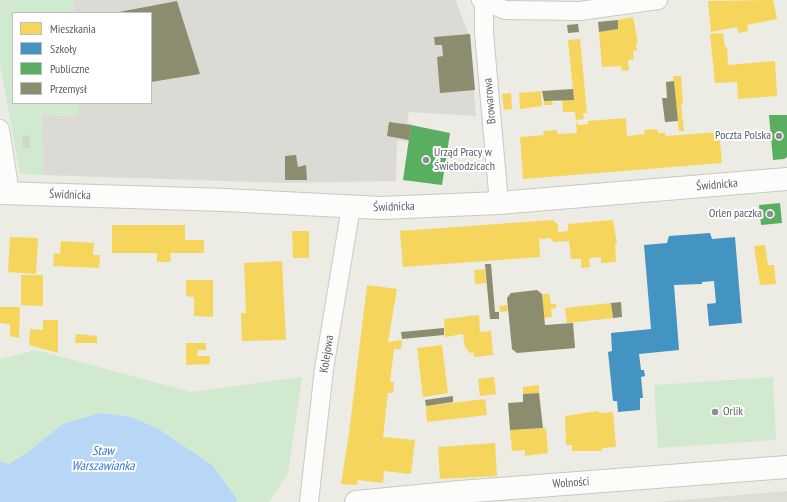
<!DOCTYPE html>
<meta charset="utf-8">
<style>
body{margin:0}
#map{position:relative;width:787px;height:502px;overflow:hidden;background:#ecebe4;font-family:"PT Sans Narrow",sans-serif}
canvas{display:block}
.legend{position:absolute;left:12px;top:12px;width:140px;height:92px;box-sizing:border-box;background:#fff;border:1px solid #bdbfc1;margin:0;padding:5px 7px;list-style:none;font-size:12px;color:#5a5e64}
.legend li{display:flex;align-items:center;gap:8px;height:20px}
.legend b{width:20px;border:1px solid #bdbfc1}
</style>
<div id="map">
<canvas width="787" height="502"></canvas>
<ul class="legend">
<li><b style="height:11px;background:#f6d55c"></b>Mieszkania</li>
<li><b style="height:11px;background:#4393c3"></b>Szkoły</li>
<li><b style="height:11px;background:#5aae61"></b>Publiczne</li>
<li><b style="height:11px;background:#8c8c6e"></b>Przemysł</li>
</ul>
</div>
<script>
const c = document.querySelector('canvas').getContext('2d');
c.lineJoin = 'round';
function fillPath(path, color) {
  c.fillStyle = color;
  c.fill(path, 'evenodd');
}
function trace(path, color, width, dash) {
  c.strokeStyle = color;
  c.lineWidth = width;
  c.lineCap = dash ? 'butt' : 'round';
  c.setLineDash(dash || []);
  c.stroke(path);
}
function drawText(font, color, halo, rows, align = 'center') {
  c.font = font + ' "PT Sans Narrow",sans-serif';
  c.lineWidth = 4;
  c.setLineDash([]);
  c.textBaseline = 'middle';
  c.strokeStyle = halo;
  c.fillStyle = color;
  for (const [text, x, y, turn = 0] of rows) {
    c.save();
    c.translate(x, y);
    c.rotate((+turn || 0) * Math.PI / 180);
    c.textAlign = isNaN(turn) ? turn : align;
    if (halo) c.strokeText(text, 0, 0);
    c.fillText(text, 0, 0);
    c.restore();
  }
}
const industrial = new Path2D(`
 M73,0H455L469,34L476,116L409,112L407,123L413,124L410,142L397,140L396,181L283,183L43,175L42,115L78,116L77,103H151V13H74Z`);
const education = new Path2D(`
 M787,491V502H657Z`);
const green = new Path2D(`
 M0,0H73L74,13H13V103H77L78,116L42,115L43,175L20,174L0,64Z
 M36,350L191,392L302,377L288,473L269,502H0V359Z
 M773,377L776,440L658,448L654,385Z`);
const water = new Path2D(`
 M100,413L131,417L157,428L212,465L237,499L236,502H0V462L9,464L28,452L63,424Z`);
const homes = new Path2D(`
 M773,0L777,19L747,25L748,31L738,33L737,27L711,32L708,1Z
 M633,17L638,43H636L637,50L633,51L634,59L628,60L629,70L622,71L621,66L602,67L599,32L618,29V20Z
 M723,33L725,47H727L728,65L775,61L777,96L738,99L737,82L715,83L710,34Z
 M580,39L587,113H583L584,119L576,120L575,112H563L562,100H574L568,40Z
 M673,76H681L683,104H681L684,131H679Z
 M541,91L542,106L520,109L519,93Z
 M511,93L512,109L504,110L502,94Z
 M544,101H552L553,105H544Z
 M626,118L627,136L645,134L644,130L657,129L658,133H665L666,136L719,132L722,163L523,179L520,137L544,135L543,131L557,130V134L577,133L576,122H577L578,125L588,124V121Z
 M553,220L558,225V232L568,231V224L613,220L617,244H615L616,262L601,263V257L589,258L590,267L581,268V259H571L569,241L554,242L550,238L541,239L539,237L540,257L403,267L400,231Z
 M112,225H185V240H204V253H170L171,262H157V253H112Z
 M292,231H309V258H293Z
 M10,237L38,238L36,274L8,272Z
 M61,241L94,243L93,255H100L99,268L53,266L54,253L60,254Z
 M765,245L768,265H774L776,284L760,285L754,246Z
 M282,261L286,340L242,341L241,313H246L244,263Z
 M485,269L486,283L475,284L474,270Z
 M21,275H43V306L21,305Z
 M186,280H213V317L194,316V297L186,296Z
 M367,285L397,289L388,342L402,340L401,349H394L390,382H394L393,393H388L383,437L415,440L411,474L384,471L383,483L358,480L357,485L341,484L349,433Z
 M542,294H549L551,304H556V308L551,309L552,317L544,318Z
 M611,303L613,318L567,323L565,308Z
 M507,305L508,311L500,312L499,306Z
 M0,307H20L19,338L10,336V324L0,323Z
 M479,315L480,332L491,331L493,355L474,357L473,352L470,353L465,347L463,334L445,337L444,319Z
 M43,320H58V353L29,345L30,329L43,330Z
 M76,334L97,336V343H75Z
 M186,343H206V350H198L197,356H210V364L186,365Z
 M442,345L448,393L423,397L417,348Z
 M494,377L496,394L480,396L478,379Z
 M539,385V393L523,394V387Z
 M485,399L487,415L427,422L426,406Z
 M598,411L599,413L613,412L616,447L602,448V451H572V445H566L565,416Z
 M546,428L548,453L525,456V450L512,451L510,430Z
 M495,443L497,476L440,479L438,447Z`);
const schools = new Path2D(`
 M710,233L712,239L735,237L742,323L709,326L707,304L716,303L714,281L702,282V284L674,285L679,350L639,354L641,370H644L645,376L641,377L643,398H640V410L618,412L617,401H613L608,352L612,351L611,333L651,329L644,245L667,243L669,236Z`);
const public = new Path2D(`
 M769,115H787V157L784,159L773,160Z
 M411,125L450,133L442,185L403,180Z
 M780,203L782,223L761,225L759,205Z`);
const industry = new Path2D(`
 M177,1L200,74L151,82V13L119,12Z
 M618,20V29L599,32L598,22Z
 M578,24L579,32L568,33L567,25Z
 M470,34L475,90L440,93L437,57L443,56L442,45H435L434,37Z
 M674,81L678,121L665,122L662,98H667L666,82Z
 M573,89L574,100L544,101L542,91Z
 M389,122L411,125L409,140L387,136Z
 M296,155L298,167L306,165L307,180H285V156Z
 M485,264H491L495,312H499V319H490Z
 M537,290L542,294L545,325L573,323L575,348L517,353L512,349L507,298L511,293Z
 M621,302L622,317L613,318L611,303Z
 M444,328V335L402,339L401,332Z
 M539,393L543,428L510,430L508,403L523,402V394Z
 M453,396V402L426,406L425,400Z`);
const building = new Path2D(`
 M29,135L30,148H23L22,136Z`);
const street = new Path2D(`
 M481,0L505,10L580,11L658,0
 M484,3V33L499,203
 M0,129L10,193
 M309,502L324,369L351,207`);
const secondary = new Path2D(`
 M0,193L225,200L381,208L499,203L787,179
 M356,502L460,492L787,467`);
const markers = [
 [779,136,4,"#8d8f91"],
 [426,160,4,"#8d8f91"],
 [770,214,4,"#8d8f91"],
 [715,412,4,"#8d8f91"]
];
const streetNames = [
 ["Browarowa",490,101,-95],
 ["Świdnicka",717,185,-5],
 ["Świdnicka",70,195,2],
 ["Świdnicka",394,207,-2],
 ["Kolejowa",327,354,-81],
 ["Wolności",571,483,-4]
];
const poiNames = [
 ["Poczta Polska",771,136],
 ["Urząd Pracy w",434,153,"left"],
 ["Świebodzicach",434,167,"left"],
 ["Orlen paczka",762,214],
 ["Orlik",723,412,"left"]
];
const waterNames = [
 ["Staw",103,451],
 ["Warszawianka",103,466]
];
fillPath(industrial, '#dbdad4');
fillPath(education, '#deded4');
fillPath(green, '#d1eacf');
fillPath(water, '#b8d7f7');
fillPath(homes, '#f6d55c');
fillPath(schools, '#4393c3');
fillPath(public, '#5aae61');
fillPath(industry, '#8c8c6e');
fillPath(building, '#d4d4cf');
trace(street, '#c9cac8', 20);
trace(secondary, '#c8c8c7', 24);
trace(street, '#fcfcfb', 18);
trace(secondary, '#fcfcfb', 22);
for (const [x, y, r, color] of markers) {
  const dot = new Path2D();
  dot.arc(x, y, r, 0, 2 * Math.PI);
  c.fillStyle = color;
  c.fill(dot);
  trace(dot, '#fff', 1.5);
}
drawText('12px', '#5a5e64', '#fff', streetNames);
drawText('12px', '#5a5e64', '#fff', poiNames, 'right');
drawText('italic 13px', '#3676d0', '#fff', waterNames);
</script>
